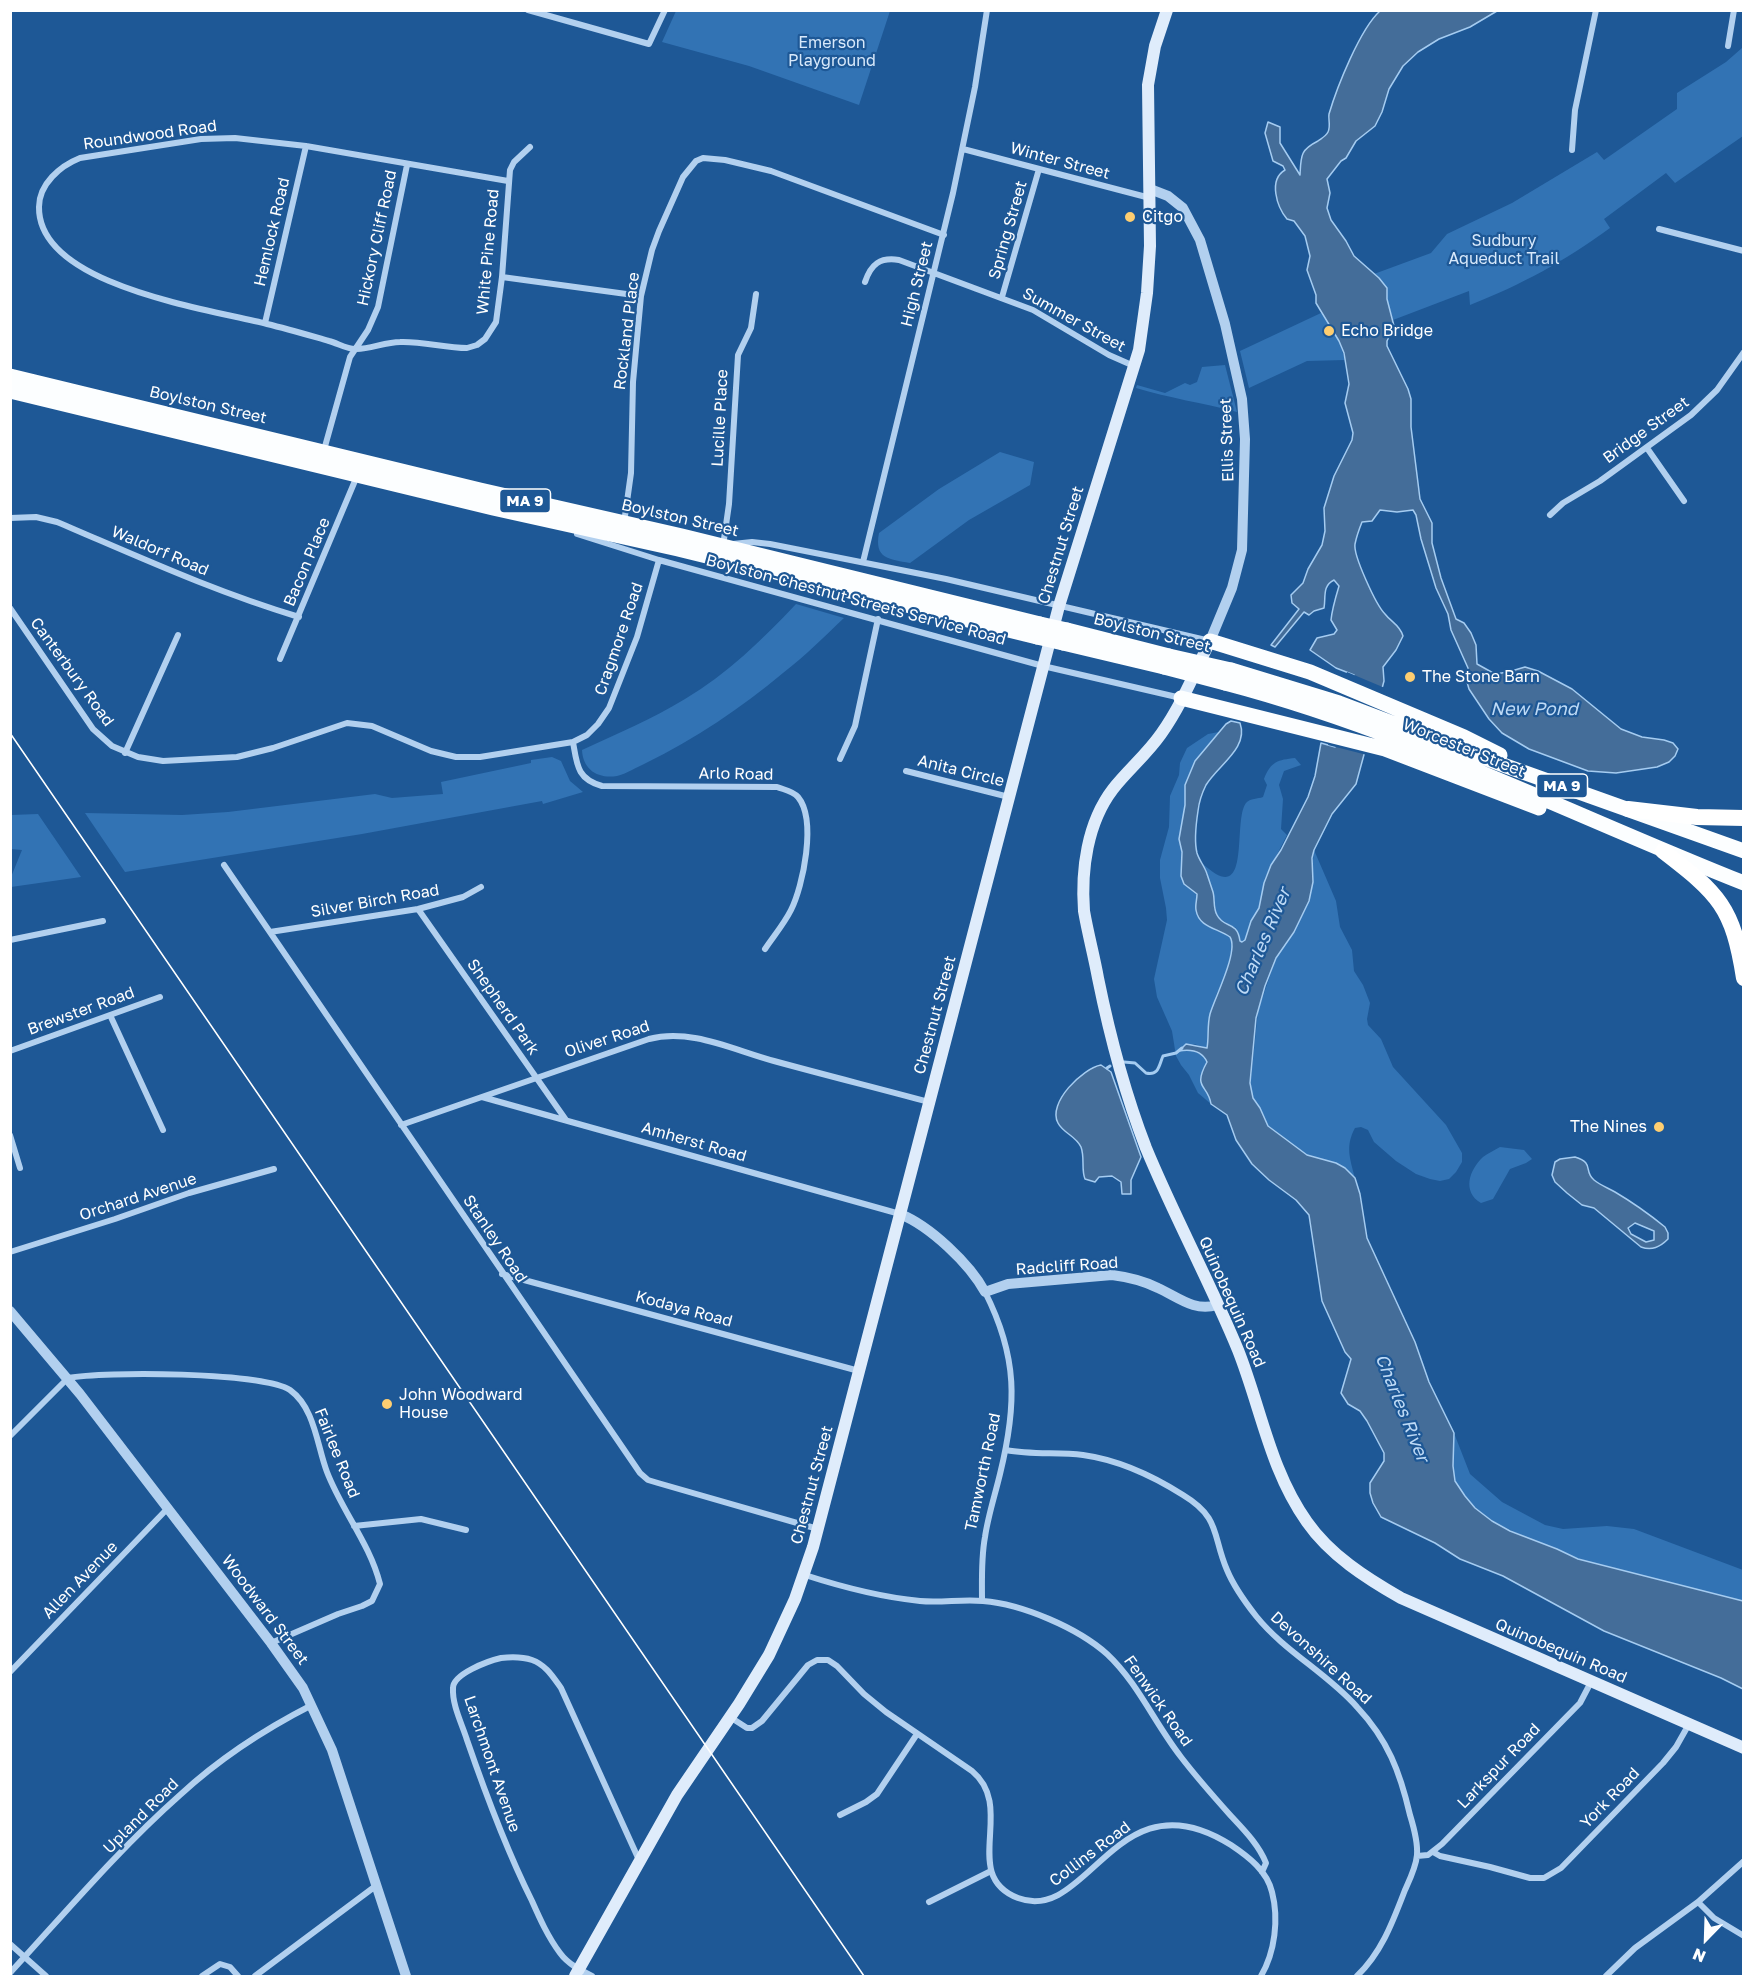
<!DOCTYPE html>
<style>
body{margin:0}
#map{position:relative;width:1754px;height:1987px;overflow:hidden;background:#1e5896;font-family:"Golos Text",sans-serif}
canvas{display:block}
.frame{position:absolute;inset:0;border:12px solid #fff;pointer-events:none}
.north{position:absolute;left:1676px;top:1909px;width:60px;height:60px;-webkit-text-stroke:4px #1e5896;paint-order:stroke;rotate:203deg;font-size:16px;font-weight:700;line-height:24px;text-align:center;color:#fff}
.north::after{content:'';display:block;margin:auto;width:21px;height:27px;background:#fff;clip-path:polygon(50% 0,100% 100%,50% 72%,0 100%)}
</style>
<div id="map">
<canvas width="1754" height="1987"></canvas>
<div class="frame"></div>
<div class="north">N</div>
</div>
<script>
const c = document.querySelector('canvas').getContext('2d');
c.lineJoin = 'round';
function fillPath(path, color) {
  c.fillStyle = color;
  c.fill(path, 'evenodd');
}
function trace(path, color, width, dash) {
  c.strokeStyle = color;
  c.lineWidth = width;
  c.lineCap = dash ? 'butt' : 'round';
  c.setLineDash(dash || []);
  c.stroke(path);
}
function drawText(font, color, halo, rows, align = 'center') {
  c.font = font + ' "Golos Text",sans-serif';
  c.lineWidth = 4.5;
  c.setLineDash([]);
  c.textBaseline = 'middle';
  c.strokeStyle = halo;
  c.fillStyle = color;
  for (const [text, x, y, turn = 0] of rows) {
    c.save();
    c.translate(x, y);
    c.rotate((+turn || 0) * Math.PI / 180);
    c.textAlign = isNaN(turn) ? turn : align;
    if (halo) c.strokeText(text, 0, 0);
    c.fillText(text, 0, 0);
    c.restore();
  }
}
const green = new Path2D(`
 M676,11V10L890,11L859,105L749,66L662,42Z
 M1742,48H1743V136L1675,183L1666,173L1604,219L1610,228C1563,262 1523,284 1470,305L1469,291L1393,320L1387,299L1374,274L1431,253L1447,234L1512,203L1597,152L1604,160L1677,109V93L1726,62Z
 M1321,313L1339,341L1345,360L1307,361L1249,388L1240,351Z
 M1225,365L1237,412C1203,403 1169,398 1136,388L1137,385L1165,393L1185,383L1190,385L1197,382L1202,367Z
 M1000,452L1034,462L1030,485L969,520L910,563C889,559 874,559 879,533L939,489Z
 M796,604L844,618C824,637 805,656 783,673C741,708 695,739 646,763C637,767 626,774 617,776C598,779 583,770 582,750C617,734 652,719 685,699C727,674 762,640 796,604Z
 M1219,732L1195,761L1185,785V805L1179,839L1182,852L1181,876L1184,884L1197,895L1196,907L1233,940L1227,975L1217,993L1209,1019L1207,1048L1194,1044L1180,1050C1191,1048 1202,1051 1207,1062C1192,1089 1208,1084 1211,1104L1198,1093L1189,1075L1181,1065L1176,1056L1172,1031L1157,997L1154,979L1167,920L1166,908L1160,878V860L1169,827L1170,796L1179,775L1180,763L1187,748L1208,734Z
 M552,757L561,761L570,781L583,792L543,804L542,801L362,834L125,872L85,813L182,815L228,812L375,794L392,798L443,794L441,782L531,763V760Z
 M1295,758L1301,765L1284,771L1279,785L1283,799L1281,829L1287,835L1265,878L1259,908L1251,921L1245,940L1241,942L1236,928L1221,920L1217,915L1214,897L1202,863C1253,911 1232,821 1246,803C1250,798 1258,799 1263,797L1267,785L1264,779C1271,761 1278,760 1295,758Z
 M38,814L81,877L11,887V877L22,850L11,849V815Z
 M1314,850L1336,901L1340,927L1352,950L1354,971L1363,985L1370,1003L1367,1019L1368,1025L1381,1039L1393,1067L1446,1125L1462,1153V1162L1456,1172L1449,1179L1440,1181L1430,1179L1416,1174L1396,1161L1374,1142L1368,1130L1361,1127L1355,1128C1345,1146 1350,1159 1355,1178L1345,1168L1336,1163L1307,1155L1268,1126L1260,1108L1253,1098L1250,1088L1258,1011L1276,958L1294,932L1309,901Z
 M1500,1147L1524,1150L1532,1159L1526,1163L1510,1169L1493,1199L1481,1203C1462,1192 1469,1170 1483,1157C1488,1153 1495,1150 1500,1147Z
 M1454,1433L1470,1474L1502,1502L1545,1525L1563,1529L1607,1526L1634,1529L1743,1570V1601L1578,1559C1542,1541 1467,1522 1455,1480C1451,1464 1453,1448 1454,1433Z`);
const water = new Path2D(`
 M1380,11H1497L1470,27L1439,39L1418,52L1403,66L1389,89L1382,112L1375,126L1356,141L1346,158L1341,161L1327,179L1330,193L1327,208L1331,220L1346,241L1354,256L1379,278L1387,288V299L1394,326L1387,341V346L1408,389L1411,399V427L1420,499L1432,523V543L1441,578L1456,619L1464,623L1471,633L1476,645L1477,664L1495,674L1508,672L1525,667L1538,671L1572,689L1621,729L1642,737L1664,740L1673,743L1678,749L1675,756L1669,762L1657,767L1616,773L1588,771L1529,749L1502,733L1489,719L1469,689L1467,682L1468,668L1451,630L1448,614L1436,588L1421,539L1416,515L1413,510L1397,512L1380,510L1372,521L1362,522C1360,527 1356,539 1355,544C1353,555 1376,605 1385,614C1391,622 1400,625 1403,636L1396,650L1383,667L1384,681L1356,784L1332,814L1314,850L1312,858L1313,882L1309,901L1294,932L1276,958L1265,986L1256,1018L1250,1083L1253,1098L1260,1108L1268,1126L1307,1155L1336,1163L1345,1168L1355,1178L1360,1194L1367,1238L1415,1342L1429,1382L1454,1433L1453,1466L1455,1481L1465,1496L1475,1508L1492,1521L1510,1531L1557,1549L1578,1559L1743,1601V1689L1721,1678L1604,1631L1503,1576L1460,1559L1435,1543L1381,1517L1373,1503L1370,1493V1483L1384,1461V1453L1367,1421L1360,1411L1348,1404L1341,1393L1351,1359L1345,1352L1322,1301L1309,1215L1296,1200L1269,1180L1252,1164L1236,1140L1227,1115L1211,1104C1208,1084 1192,1089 1207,1062C1202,1051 1191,1049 1179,1051L1186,1044L1207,1048C1209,1037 1207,1026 1210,1014C1215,997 1239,951 1230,937C1218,928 1199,928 1196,910C1195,905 1197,900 1197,894L1184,884L1181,876L1182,852L1179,839L1185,805V785L1195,761L1226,724L1231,721L1240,723C1249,748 1218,765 1206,785C1202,793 1199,802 1198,811C1196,824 1194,841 1197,853C1199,860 1205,867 1207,874C1209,880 1211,886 1213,892C1215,899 1213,908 1217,915C1224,929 1237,920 1240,941L1242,942L1245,940L1251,921L1259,908L1264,883L1271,865L1281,850L1308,797L1315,776L1321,743L1335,747L1354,675L1336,668L1310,650L1317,638L1334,634L1337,630L1331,620C1332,609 1336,596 1339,586L1334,580C1322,586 1326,597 1324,608L1314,611L1309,615L1304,612L1275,647L1271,645L1299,609L1292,603L1291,595L1303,583L1308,569L1322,545L1325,531L1324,508L1334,476L1352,440L1353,433L1345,403L1349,384L1344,353L1339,341L1316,303V295L1307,270L1310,256L1305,236L1294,221L1287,219C1277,207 1268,180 1285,170L1283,166L1273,161L1265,133L1268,122L1280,127V143L1300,175C1301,156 1300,150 1318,141C1322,138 1326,136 1328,132C1331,126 1328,119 1329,114C1337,87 1360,29 1380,11Z
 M1101,1065L1111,1072L1141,1157L1131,1180V1194H1122L1121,1182L1112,1176L1099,1177L1095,1182L1085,1179C1081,1169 1085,1158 1081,1147C1076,1136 1063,1133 1058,1123C1047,1103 1083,1068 1101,1065Z
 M1575,1157C1595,1163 1583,1171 1594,1180C1600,1185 1608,1188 1615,1192C1632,1202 1649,1214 1665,1227L1668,1233V1239C1660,1247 1652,1251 1641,1247L1594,1208L1582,1205L1567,1193L1555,1182L1552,1175L1555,1162L1560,1159ZM1635,1223L1654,1231V1240L1646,1242L1631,1234L1628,1228Z`);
const pier = new Path2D(`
 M1347,672L1385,688L1367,755L1328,745L1329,742L1334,743L1350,677L1346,675Z`);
const stream = new Path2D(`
 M1124,1062L1135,1063L1146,1073C1159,1076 1159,1065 1163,1056L1176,1053L1182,1048
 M1107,1068L1110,1066`);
const minor = new Path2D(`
 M528,10L649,44L665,10
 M1728,46L1734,10
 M963,149L1150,198
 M1572,150L1575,110L1596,10
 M508,181L306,146L235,138L201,139L80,158C60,166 39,184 39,207C38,286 209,309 267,324C288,329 308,335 329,341C337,343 347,349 355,349C368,350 385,342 400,342C422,341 445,348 467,348L477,345L485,339L496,322L502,277L510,170L514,162L530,147
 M1659,229L1744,251
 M502,277L641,296
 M865,282C871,264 880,257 899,260L1033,310L1109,355L1134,366
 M1002,297L1039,169
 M265,323L306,146
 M1647,448L1684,501
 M324,450L350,357L368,330L378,307L407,165
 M1550,515L1563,503L1600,481L1691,415L1717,390L1744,352
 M10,518L36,517L57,522C137,556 215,592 299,617
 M624,523L631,473L633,382L641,296L652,250L659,231L683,177L696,161L703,158L725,160L771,171L944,235
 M577,534L659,560L1043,666L1181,698
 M733,544L752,542L770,544L946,579L1210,641
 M723,546L729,504L738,355L751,328L756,294
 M863,562L953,193L975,87L987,10
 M10,608L93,729L112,746L138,757L163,761L237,757L273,748L347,723L372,726L431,751L456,757H480L573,742L587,735L598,724L609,708L637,637L659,560
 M280,659L357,476
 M573,742C577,765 577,779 602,786L777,787C785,790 793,791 798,797C817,820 803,886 791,910C784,924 773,937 765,949
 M125,753L178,635
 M840,759L855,726L878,619
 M906,771L1009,797
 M224,865L640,1473L648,1480L658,1483L818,1529
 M418,909L566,1120
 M270,932L418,909L463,897L481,887
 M10,940L103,921
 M110,1015L163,1130
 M10,1051L160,997
 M482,1097L900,1214
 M401,1125L649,1039C691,1028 733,1050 774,1061C825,1075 877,1088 929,1102
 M10,1135L20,1168
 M10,1252L115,1219L189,1193L274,1169
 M502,1274L859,1371
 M10,1436L68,1378C103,1371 263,1372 290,1390C315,1408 317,1446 327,1472C342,1511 370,1544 380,1584L372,1601L362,1606L338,1614L271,1643
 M1006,1450C1031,1455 1057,1452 1083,1455C1119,1460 1153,1476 1183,1495C1221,1518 1212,1535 1227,1570C1234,1587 1245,1602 1256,1616C1285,1652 1327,1673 1357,1707C1388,1740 1400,1772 1410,1815C1414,1828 1418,1842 1417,1855C1416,1867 1410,1879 1405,1890C1393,1921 1382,1952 1357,1976
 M354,1526L421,1519L466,1530
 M805,1575C842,1587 880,1597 920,1601C941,1603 962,1599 983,1601C1022,1604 1078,1628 1107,1654C1138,1683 1155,1724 1181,1757C1197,1778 1214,1797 1231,1816C1244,1830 1259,1845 1266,1863L1262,1872
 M982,1601C982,1579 981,1558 985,1537C988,1516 995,1495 1000,1474C1017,1405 1018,1357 985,1292
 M10,1672L168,1508
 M730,1717L747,1728H752L762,1721L808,1665L817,1660H828L837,1666L864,1694L886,1712L972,1771C1017,1808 959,1875 1018,1898C1089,1925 1116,1772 1231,1845C1249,1857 1267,1871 1272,1892C1279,1919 1275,1952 1261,1976
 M840,1815L866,1802L877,1794L917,1734
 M1433,1852L1440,1856L1490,1867L1530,1878H1544L1561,1868L1663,1763L1676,1747L1689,1724
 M1417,1856L1428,1855L1442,1844L1580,1703L1591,1682
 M929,1902L991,1871
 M1698,1902L1714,1918L1744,1936
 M10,1944L46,1976
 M10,1973C65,1913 119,1849 180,1795C219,1759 265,1729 312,1705
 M202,1976L220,1964L230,1967L238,1976
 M255,1976L377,1885
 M592,1976C580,1970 568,1964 560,1953C548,1937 540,1919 532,1901C506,1849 486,1795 467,1740C462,1724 452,1705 453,1688C453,1674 488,1661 501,1658C510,1657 523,1657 532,1660C546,1665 553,1677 561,1688L639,1860
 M1606,1976L1635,1948L1698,1902L1744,1861`);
const tertiary = new Path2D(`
 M1150,189L1168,196L1183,208L1200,240L1225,324L1242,399L1245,439L1242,550L1232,588L1210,641
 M900,1214C930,1226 970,1264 985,1292L1008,1284L1112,1275C1128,1277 1144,1281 1158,1288C1178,1297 1194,1312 1217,1305
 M10,1311L80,1394L271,1643L303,1688L332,1750L406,1976`);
const secondary = new Path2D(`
 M1210,641C1195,672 1181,706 1161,734C1147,754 1128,770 1113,789C1087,823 1081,870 1084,911C1088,934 1094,956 1098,978C1110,1037 1124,1091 1146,1148C1174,1216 1210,1282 1238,1350C1261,1408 1270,1470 1307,1522C1330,1555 1366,1578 1401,1598L1744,1748
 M575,1976L677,1795L739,1704L769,1655L795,1599L813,1547L1059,606L1139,350L1147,293L1150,246L1148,85L1155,46L1167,10`);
const trunk = new Path2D(`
 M10,376L480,490L682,536L1040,624
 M10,391L493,508L678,549L1037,637
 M1067,630L1169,656
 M1210,641L1310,672L1464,737L1500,755
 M1063,643L1164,667
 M1231,670L1339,703L1506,766L1744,851
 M1225,683C1405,730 1572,815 1744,883
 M1181,698L1385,749L1539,808`);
const motorway = new Path2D(`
 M1628,809L1697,817L1744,818
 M1663,851C1719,894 1733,907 1744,978`);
const tram = new Path2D(`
 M10,733L864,1976`);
const trunkBridge = new Path2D(`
 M1040,624L1067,630
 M1037,637L1063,643
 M1169,656L1231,670
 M1164,667L1225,683`);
const markers = [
 [1130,217,6,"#fece71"],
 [1329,331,6,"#fece71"],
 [1410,677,6,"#fece71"],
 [1659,1127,6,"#fece71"],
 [387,1404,6,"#fece71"]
];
const shields = [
 [525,501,51],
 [1562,786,51]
];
const shieldNames = [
 ["MA 9",525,501],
 ["MA 9",1562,786]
];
const parkNames = [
 ["Emerson",832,43],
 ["Playground",832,61],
 ["Sudbury",1504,241],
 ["Aqueduct Trail",1504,259]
];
const streetNames = [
 ["Roundwood Road",150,135,-8],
 ["Winter Street",1060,161,15],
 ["Spring Street",1008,230,-74],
 ["Hemlock Road",272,232,-77],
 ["Hickory Cliff Road",377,238,-78],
 ["White Pine Road",488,252,-85],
 ["High Street",917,284,-76],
 ["Summer Street",1074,320,29],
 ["Rockland Place",627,331,-83],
 ["Boylston Street",208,405,13],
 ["Lucille Place",720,418,-87],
 ["Bridge Street",1646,430,-36],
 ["Ellis Street",1227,440,-92],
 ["Boylston Street",680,518,13],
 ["Chestnut Street",1061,545,-73],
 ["Waldorf Road",160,551,23],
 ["Bacon Place",307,562,-67],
 ["Boylston-Chestnut Streets Service Road",856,600,15],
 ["Boylston Street",1152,633,14],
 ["Cragmore Road",619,639,-71],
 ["Canterbury Road",72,672,54],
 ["Worcester Street",1464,748,22],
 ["Anita Circle",961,771,14],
 ["Arlo Road",736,774,1],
 ["Silver Birch Road",375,901,-10],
 ["Shepherd Park",503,1007,55],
 ["Brewster Road",81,1011,-20],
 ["Chestnut Street",935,1015,-75],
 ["Oliver Road",607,1039,-18],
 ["Amherst Road",694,1142,16],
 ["Orchard Avenue",138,1197,-18],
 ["Stanley Road",495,1239,56],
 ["Radcliff Road",1067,1266,-4],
 ["Quinobequin Road",1232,1302,66],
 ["Kodaya Road",684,1309,15],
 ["Fairlee Road",337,1453,68],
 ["Tamworth Road",983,1472,-78],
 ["Chestnut Street",812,1485,-75],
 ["Allen Avenue",80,1580,-46],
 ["Woodward Street",265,1610,53],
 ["Quinobequin Road",1561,1651,23],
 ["Devonshire Road",1321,1658,42],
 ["Fenwick Road",1158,1701,55],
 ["Larchmont Avenue",492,1764,71],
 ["Larkspur Road",1499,1766,-46],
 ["York Road",1610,1798,-46],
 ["Upland Road",141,1816,-45],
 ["Collins Road",1090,1854,-37]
];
const poiNames = [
 ["Citgo",1142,217],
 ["Echo Bridge",1341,331],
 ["The Stone Barn",1422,677],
 ["The Nines",1647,1127,"right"],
 ["John Woodward",399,1395],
 ["House",399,1413]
];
const waterNames = [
 ["New Pond",1534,709],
 ["Charles River",1263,942,-67],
 ["Charles River",1402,1408,68]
];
fillPath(green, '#3273b4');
fillPath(water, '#446d99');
trace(water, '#a5ccf1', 1.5);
fillPath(pier, '#1e5896');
trace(stream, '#a5ccf1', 3);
trace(minor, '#b2d0ef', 6);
trace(tertiary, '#b2d0ef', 10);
trace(secondary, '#dfecfb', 12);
trace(trunk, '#fcfeff', 15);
trace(motorway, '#fff', 16);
trace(tram, '#fff', 1.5);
trace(trunkBridge, '#fcfeff', 15);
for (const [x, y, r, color] of markers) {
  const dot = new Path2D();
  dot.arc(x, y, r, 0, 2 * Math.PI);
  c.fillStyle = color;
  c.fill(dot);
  trace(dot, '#1e5896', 2);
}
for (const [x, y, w] of shields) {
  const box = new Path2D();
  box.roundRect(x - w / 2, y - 12, w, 24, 4.5);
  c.fillStyle = '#1e5896';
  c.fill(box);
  trace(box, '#fff', 1.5);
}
drawText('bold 15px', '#fff', null, shieldNames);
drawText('16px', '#d8e9fb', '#1e5896', parkNames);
drawText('16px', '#fff', '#1e5896', streetNames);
drawText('16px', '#fff', '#1e5896', poiNames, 'left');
drawText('italic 18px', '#bedaf6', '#1e5896', waterNames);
</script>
